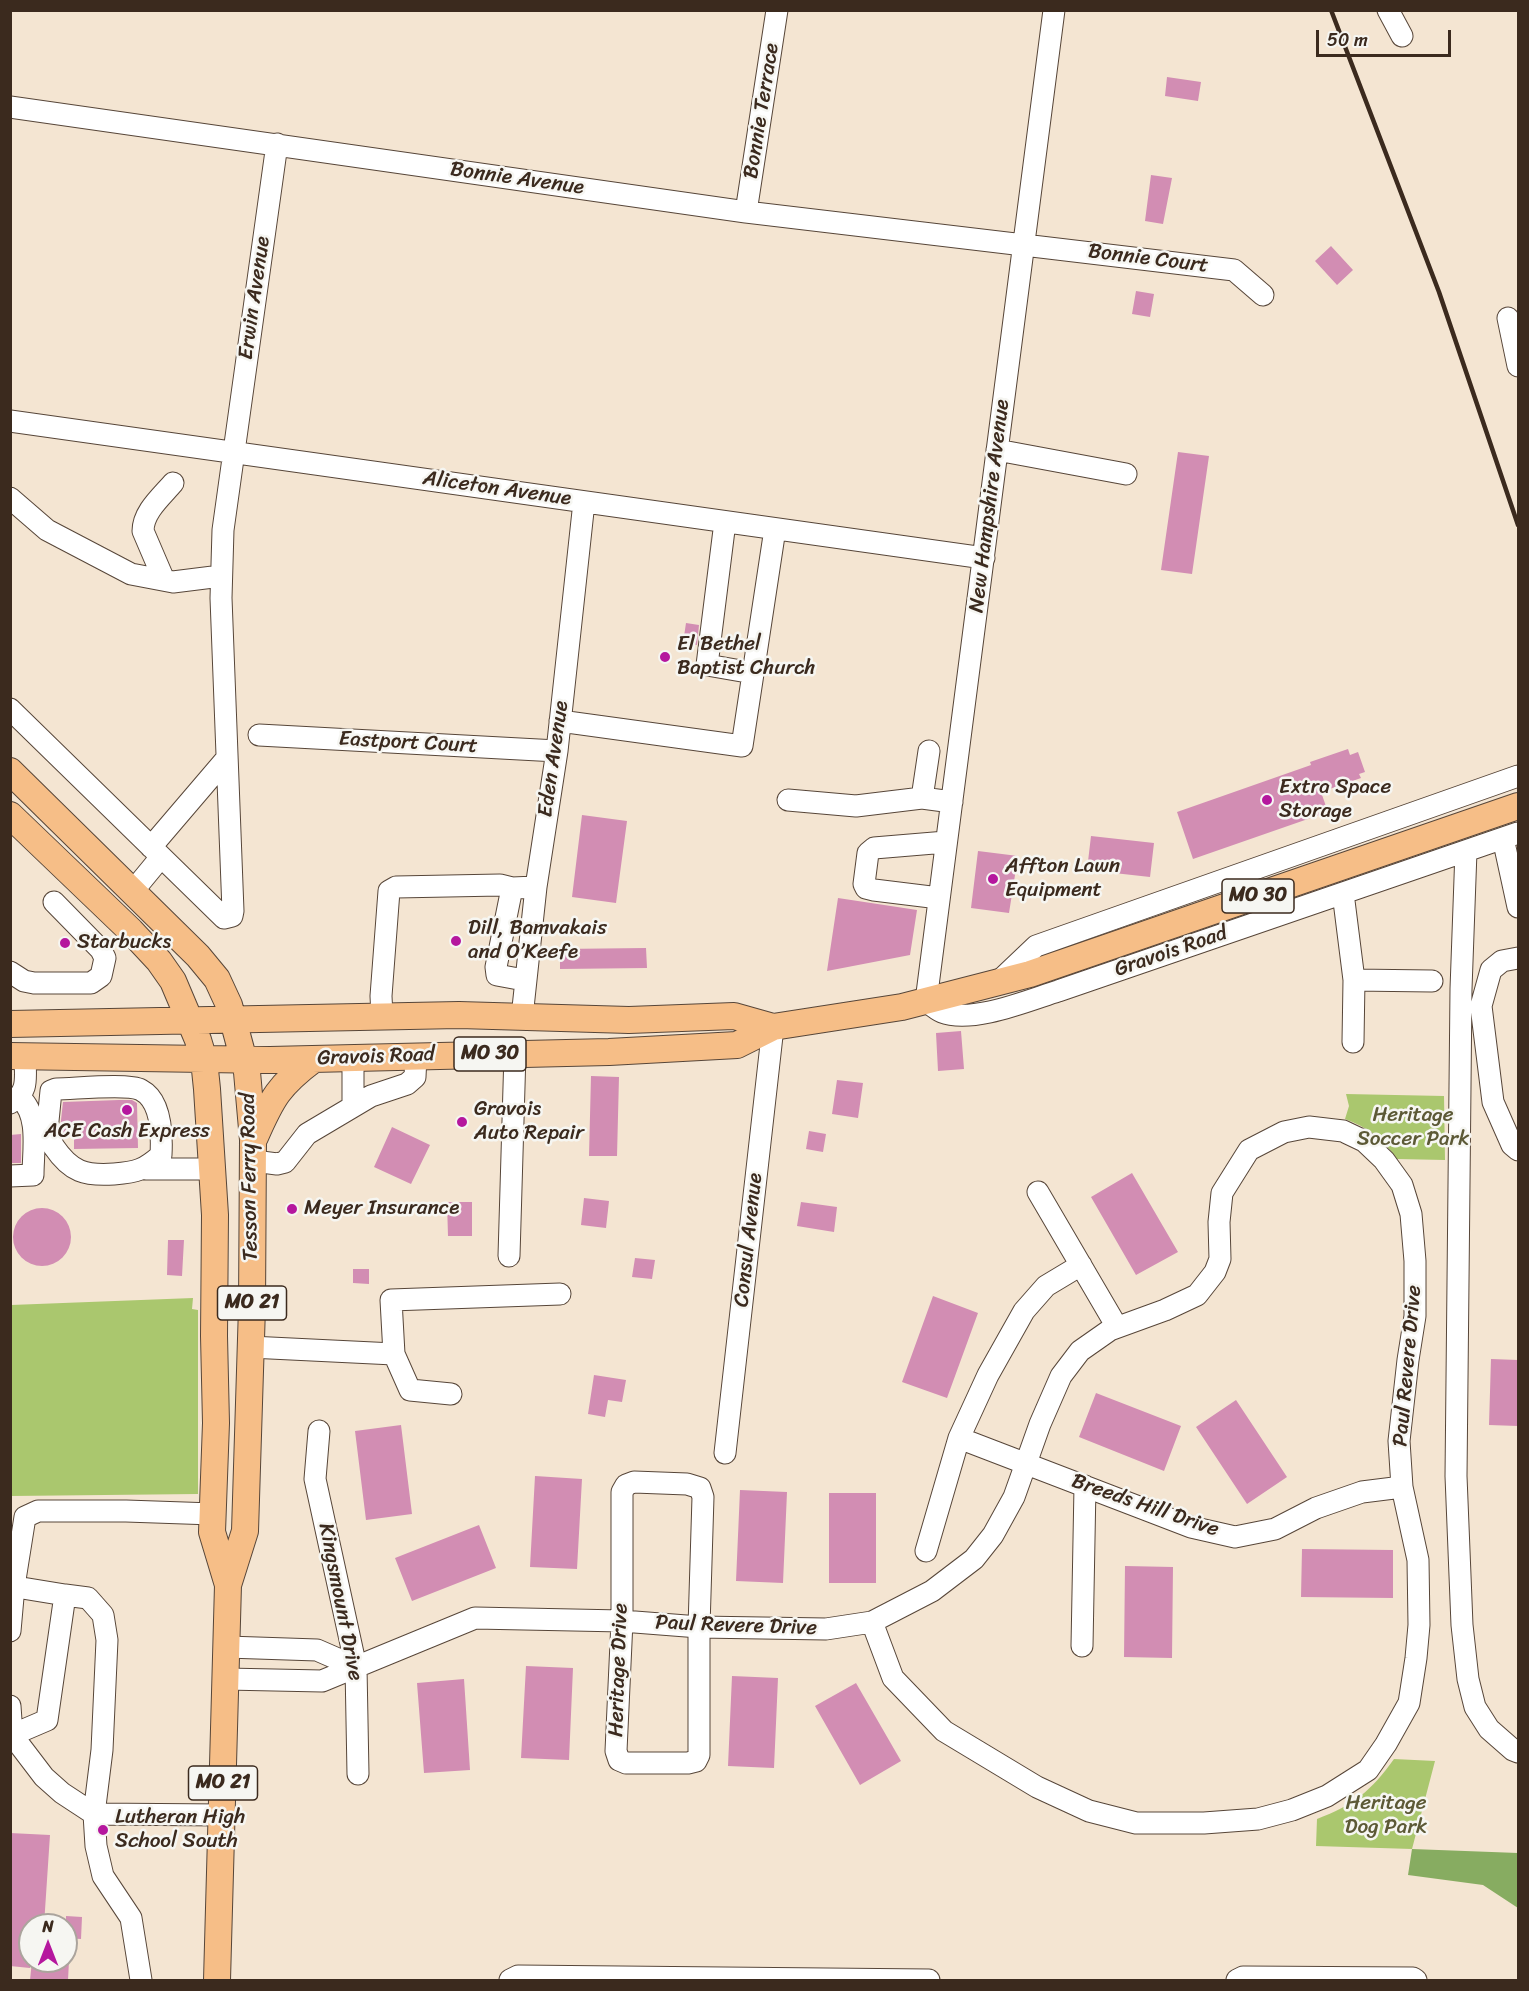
<!DOCTYPE html>
<meta charset="utf-8">
<style>
body{margin:0}
#map{position:relative;width:1529px;height:1991px;overflow:hidden;background:#f4e5d2;font-family:Sriracha,sans-serif}
canvas{display:block}
.frame{position:absolute;inset:0;border:12px solid #3b2a1e;pointer-events:none}
.north{position:absolute;left:18px;top:1913px;width:60px;height:60px;box-sizing:border-box;background:#f6f6f2;border:2px solid #aba49d;border-radius:50%;rotate:0deg;font-size:16px;font-weight:700;line-height:24px;text-align:center;color:#3b2a1e}
.north::after{content:'';display:block;margin:auto;width:21px;height:27px;background:#b5179e;clip-path:polygon(50% 0,100% 100%,50% 72%,0 100%)}
.scale{position:absolute;left:1316px;top:30px;width:135px;height:27px;box-sizing:border-box;border:3px solid #3b2a1e;border-top:0;padding-left:8px;font-size:18px;line-height:21px;white-space:nowrap;color:#3b2a1e;-webkit-text-stroke:4px #f6f6f2;paint-order:stroke}
</style>
<div id="map">
<canvas width="1529" height="1991"></canvas>
<div class="frame"></div>
<div class="north">N</div>
<div class="scale">50 m</div>
</div>
<script>
const c = document.querySelector('canvas').getContext('2d');
c.lineJoin = 'round';
function fillPath(path, color) {
  c.fillStyle = color;
  c.fill(path, 'evenodd');
}
function trace(path, color, width, dash) {
  c.strokeStyle = color;
  c.lineWidth = width;
  c.lineCap = dash ? 'butt' : 'round';
  c.setLineDash(dash || []);
  c.stroke(path);
}
function drawText(font, color, halo, rows, align = 'center') {
  c.font = font + ' Sriracha,sans-serif';
  c.lineWidth = 5;
  c.setLineDash([]);
  c.textBaseline = 'middle';
  c.strokeStyle = halo;
  c.fillStyle = color;
  for (const [text, x, y, turn = 0] of rows) {
    c.save();
    c.translate(x, y);
    c.rotate((+turn || 0) * Math.PI / 180);
    c.textAlign = isNaN(turn) ? turn : align;
    if (halo) c.strokeText(text, 0, 0);
    c.fillText(text, 0, 0);
    c.restore();
  }
}
const green = new Path2D(`
 M1346,1094L1444,1096L1445,1160L1397,1159C1383,1139 1367,1127 1345,1119L1349,1106Z
 M193,1298L192,1309L198,1310V1494L11,1496V1305Z
 M1394,1759L1435,1761L1412,1849L1316,1846L1317,1819C1354,1805 1371,1791 1394,1759Z`);
const forest = new Path2D(`
 M1412,1849L1518,1853V1908L1483,1885L1408,1875Z`);
const building = new Path2D(`
 M1167,77L1201,82L1198,101L1165,96Z
 M1151,175L1172,178L1163,224L1145,221Z
 M1331,246L1353,270L1337,285L1315,261Z
 M1136,291L1154,294L1150,317L1132,314Z
 M1178,452L1209,456L1192,574L1161,570Z
 M686,623L699,625L697,645L683,643Z
 M1348,749L1350,755L1358,752L1365,772L1359,774L1361,778L1321,792L1328,812L1193,859L1177,812L1311,765L1310,762Z
 M582,815L627,821L616,903L572,897Z
 M1091,836L1154,843L1150,877L1087,870Z
 M978,851L1018,856L1009,913L971,908Z
 M838,898L917,910L910,955L827,971Z
 M646,948L647,968L560,969V949Z
 M961,1031L964,1069L938,1071L936,1033Z
 M591,1076L619,1077L617,1156H589Z
 M837,1080L863,1083L858,1118L832,1114Z
 M119,1100H132L137,1103L138,1148L74,1149V1133H62L60,1129L63,1102Z
 M392,1127L430,1145L411,1184L374,1167Z
 M809,1131L826,1134L823,1152L806,1149Z
 M21,1134V1163H10V1135Z
 M1132,1173L1178,1252L1136,1275L1091,1197Z
 M584,1198L609,1201L606,1228L581,1225Z
 M447,1202H472V1236H448Z
 M801,1202L837,1207L834,1232L797,1226Z
 M13 1237a29 29 0 1 1 58 0a29 29 0 1 1-58 0Z
 M168,1240H184L182,1276L167,1275Z
 M635,1258L655,1260L652,1279L632,1277Z
 M353,1269H369V1284L353,1283Z
 M933,1296L978,1313L947,1398L902,1382Z
 M1491,1359L1518,1360V1426L1489,1425Z
 M594,1375L626,1380L622,1402L608,1400L605,1417L588,1414Z
 M1096,1393L1181,1426L1164,1471L1079,1437Z
 M1236,1400L1287,1477L1247,1504L1196,1427Z
 M401,1425L412,1514L366,1520L355,1431Z
 M535,1476L582,1479L577,1569L530,1567Z
 M740,1490L787,1492L783,1583L736,1581Z
 M829,1493H876V1583H829Z
 M479,1525L496,1568L412,1601L395,1558Z
 M1302,1549L1393,1550V1598L1301,1597Z
 M1125,1566L1173,1567L1172,1658L1124,1657Z
 M526,1666L573,1668L569,1760L521,1758Z
 M732,1676L778,1678L774,1768L728,1766Z
 M464,1679L470,1770L424,1773L417,1683Z
 M856,1683L901,1761L860,1785L815,1706Z
 M10,1833L50,1835L44,1925H30V1968L10,1966Z
 M66,1916L82,1917L81,1939L66,1938Z
 M32,1961H69L68,1980H30Z`);
const minor = new Path2D(`
 M1054,10L926,1001C931,1005 937,1010 942,1012C972,1024 1029,1000 1058,991L1518,833
 M1388,10L1402,36
 M10,107L746,212L1234,270L1263,295
 M746,212L777,10
 M1508,318L1518,366
 M10,421L984,558
 M997,450L1126,474
 M10,498L47,530L131,574L173,582L221,576
 M725,522L707,665L753,673
 M164,580L143,531C143,512 161,497 173,483
 M10,709L224,918L232,916L233,911L221,598L223,530L277,144
 M560,721L742,746L775,529
 M259,735L557,751
 M922,798L929,751
 M788,800L856,806L922,798L952,802
 M1503,838L1518,907
 M151,847L227,758
 M1466,851L1461,989L1456,1476L1462,1625L1468,1679L1475,1707L1489,1729L1513,1750L1518,1752
 M512,888L496,967L497,975L524,980
 M133,891L161,857
 M1343,893L1354,980L1353,1042
 M939,898L874,890L866,888L864,884L868,853L874,848L946,842
 M1518,958L1502,961L1491,970L1481,1006L1493,1102L1512,1145L1518,1150
 M10,972L24,981L34,983H91L101,976L105,958L101,950L54,902
 M1354,980L1432,981
 M996,984L1036,946L1518,776
 M382,1016L381,996L389,891L396,887L500,885L512,888L536,887
 M522,1017L536,887L557,751L584,502
 M353,1057V1106
 M10,1103C30,1093 25,1076 25,1057
 M32,1117C37,1121 42,1125 46,1130C50,1135 51,1142 54,1147C71,1172 85,1176 114,1174C137,1172 144,1170 161,1155C162,1136 162,1101 141,1090C128,1083 74,1089 56,1089L51,1091L47,1131
 M254,1161L277,1164L285,1162L307,1134L371,1096L407,1084L415,1077L416,1056
 M146,1169H212
 M10,1176L33,1175C33,1151 40,1115 20,1098
 M1038,1192L1117,1327
 M509,1256L515,1053
 M250,1347L394,1354L410,1390L451,1394
 M394,1354L391,1300L560,1294
 M319,1431L315,1479L356,1667L358,1774
 M959,1438L1191,1527L1235,1537L1275,1529L1316,1508L1362,1492L1402,1487
 M725,1453L773,1027
 M634,1482L687,1484L700,1488L703,1497L699,1627V1755L696,1761L688,1763H626L619,1760L616,1751L622,1621V1492L626,1485Z
 M926,1551L959,1438L988,1375L1024,1311L1046,1286L1081,1265
 M10,1586L65,1595
 M10,1631L14,1586L25,1517L38,1511H126L213,1514
 M1082,1646L1085,1486
 M227,1647L317,1650L356,1667
 M226,1679L322,1681L475,1618L622,1621L699,1627L826,1629L872,1622L893,1678L944,1731L1037,1787L1089,1811L1136,1823H1204L1258,1819L1292,1810L1327,1796L1368,1770L1386,1744L1409,1703L1416,1658L1419,1625L1418,1560L1402,1487L1399,1441L1408,1360L1415,1316V1261L1411,1214L1402,1185L1384,1160L1364,1141L1343,1131L1309,1127L1284,1132L1249,1150L1222,1193L1219,1222L1220,1259L1215,1272L1197,1295L1165,1310L1110,1330L1080,1351L1061,1376L1040,1424L1014,1497L993,1535L974,1559L932,1591L872,1622
 M10,1706L12,1735
 M141,1980L131,1918L103,1876L96,1846L94,1814L102,1750L107,1640L103,1615L88,1598L65,1595L47,1720L12,1735L44,1777L62,1793L94,1814L223,1815
 M510,1980L518,1976L929,1980
 M1237,1980L1243,1977L1413,1978L1416,1980`);
const major = new Path2D(`
 M10,771L198,956L217,979L229,1005L247,1072L253,1140L252,1307L245,1531L228,1585L217,1980
 M10,815L131,931L159,961L173,981L198,1040L204,1060L207,1089L215,1215L214,1336L216,1423L212,1532L228,1585
 M10,1024L459,1015L629,1020L734,1016L773,1027
 M10,1056L270,1060L609,1052L737,1045L773,1027L902,1007L1030,974L1518,806
 M255,1137C272,1098 279,1085 314,1059`);
const rail = new Path2D(`
 M1331,10L1439,292L1518,525`);
const markers = [
 [665,657,6,"#b5179e"],
 [1267,800,6,"#b5179e"],
 [993,879,6,"#b5179e"],
 [456,941,6,"#b5179e"],
 [65,943,6,"#b5179e"],
 [127,1110,6,"#b5179e"],
 [462,1122,6,"#b5179e"],
 [292,1209,6,"#b5179e"],
 [103,1830,6,"#b5179e"]
];
const shields = [
 [1258,896,72],
 [490,1054,72],
 [252,1303,69],
 [223,1783,69]
];
const shieldNames = [
 ["MO 30",1258,896],
 ["MO 30",490,1054],
 ["MO 21",252,1303],
 ["MO 21",223,1783]
];
const streetNames = [
 ["Bonnie Terrace",762,111,-81],
 ["Bonnie Avenue",517,179,8],
 ["Bonnie Court",1148,259,7],
 ["Erwin Avenue",255,298,-82],
 ["Aliceton Avenue",497,489,8],
 ["New Hampshire Avenue",990,506,-83],
 ["Eastport Court",408,743,3],
 ["Eden Avenue",554,759,-82],
 ["Gravois Road",1171,952,-19],
 ["Gravois Road",376,1057,-2],
 ["Tesson Ferry Road",250,1177,-91],
 ["Consul Avenue",749,1240,-84],
 ["Paul Revere Drive",1408,1366,-85],
 ["Breeds Hill Drive",1145,1506,19],
 ["Kingsmount Drive",340,1602,79],
 ["Paul Revere Drive",736,1626,2],
 ["Heritage Drive",619,1670,-88]
];
const poiNames = [
 ["El Bethel",677,645],
 ["Baptist Church",677,669],
 ["Extra Space",1279,788],
 ["Storage",1279,812],
 ["Affton Lawn",1005,867],
 ["Equipment",1005,891],
 ["Dill, Bamvakais",468,929],
 ["and O’Keefe",468,953],
 ["Starbucks",77,943],
 ["Gravois",474,1110],
 ["Auto Repair",474,1134],
 ["ACE Cash Express",127,1132,"center"],
 ["Meyer Insurance",304,1209],
 ["Lutheran High",115,1818],
 ["School South",115,1842]
];
const parkNames = [
 ["Heritage",1413,1116],
 ["Soccer Park",1413,1140],
 ["Heritage",1386,1804],
 ["Dog Park",1386,1828]
];
fillPath(green, '#aac76e');
fillPath(forest, '#87ac61');
fillPath(building, '#d28db3');
trace(minor, '#574639', 23);
trace(major, '#574639', 28);
trace(minor, '#fff', 21);
trace(major, '#f6be87', 26);
trace(rail, '#3b2a1e', 4.5);
for (const [x, y, r, color] of markers) {
  const dot = new Path2D();
  dot.arc(x, y, r, 0, 2 * Math.PI);
  c.fillStyle = color;
  c.fill(dot);
  trace(dot, '#f6f6f2', 2);
}
for (const [x, y, w] of shields) {
  const box = new Path2D();
  box.roundRect(x - w / 2, y - 17, w, 34, 4.5);
  c.fillStyle = '#f6f6f2';
  c.fill(box);
  trace(box, '#3b2a1e', 1.5);
}
drawText('bold 20px', '#3b2a1e', null, shieldNames);
drawText('21px', '#3b2a1e', '#f6f6f2', streetNames);
drawText('21px', '#3b2a1e', '#f6f6f2', poiNames, 'left');
drawText('21px', '#5c5936', '#f6f6f2', parkNames);
</script>
